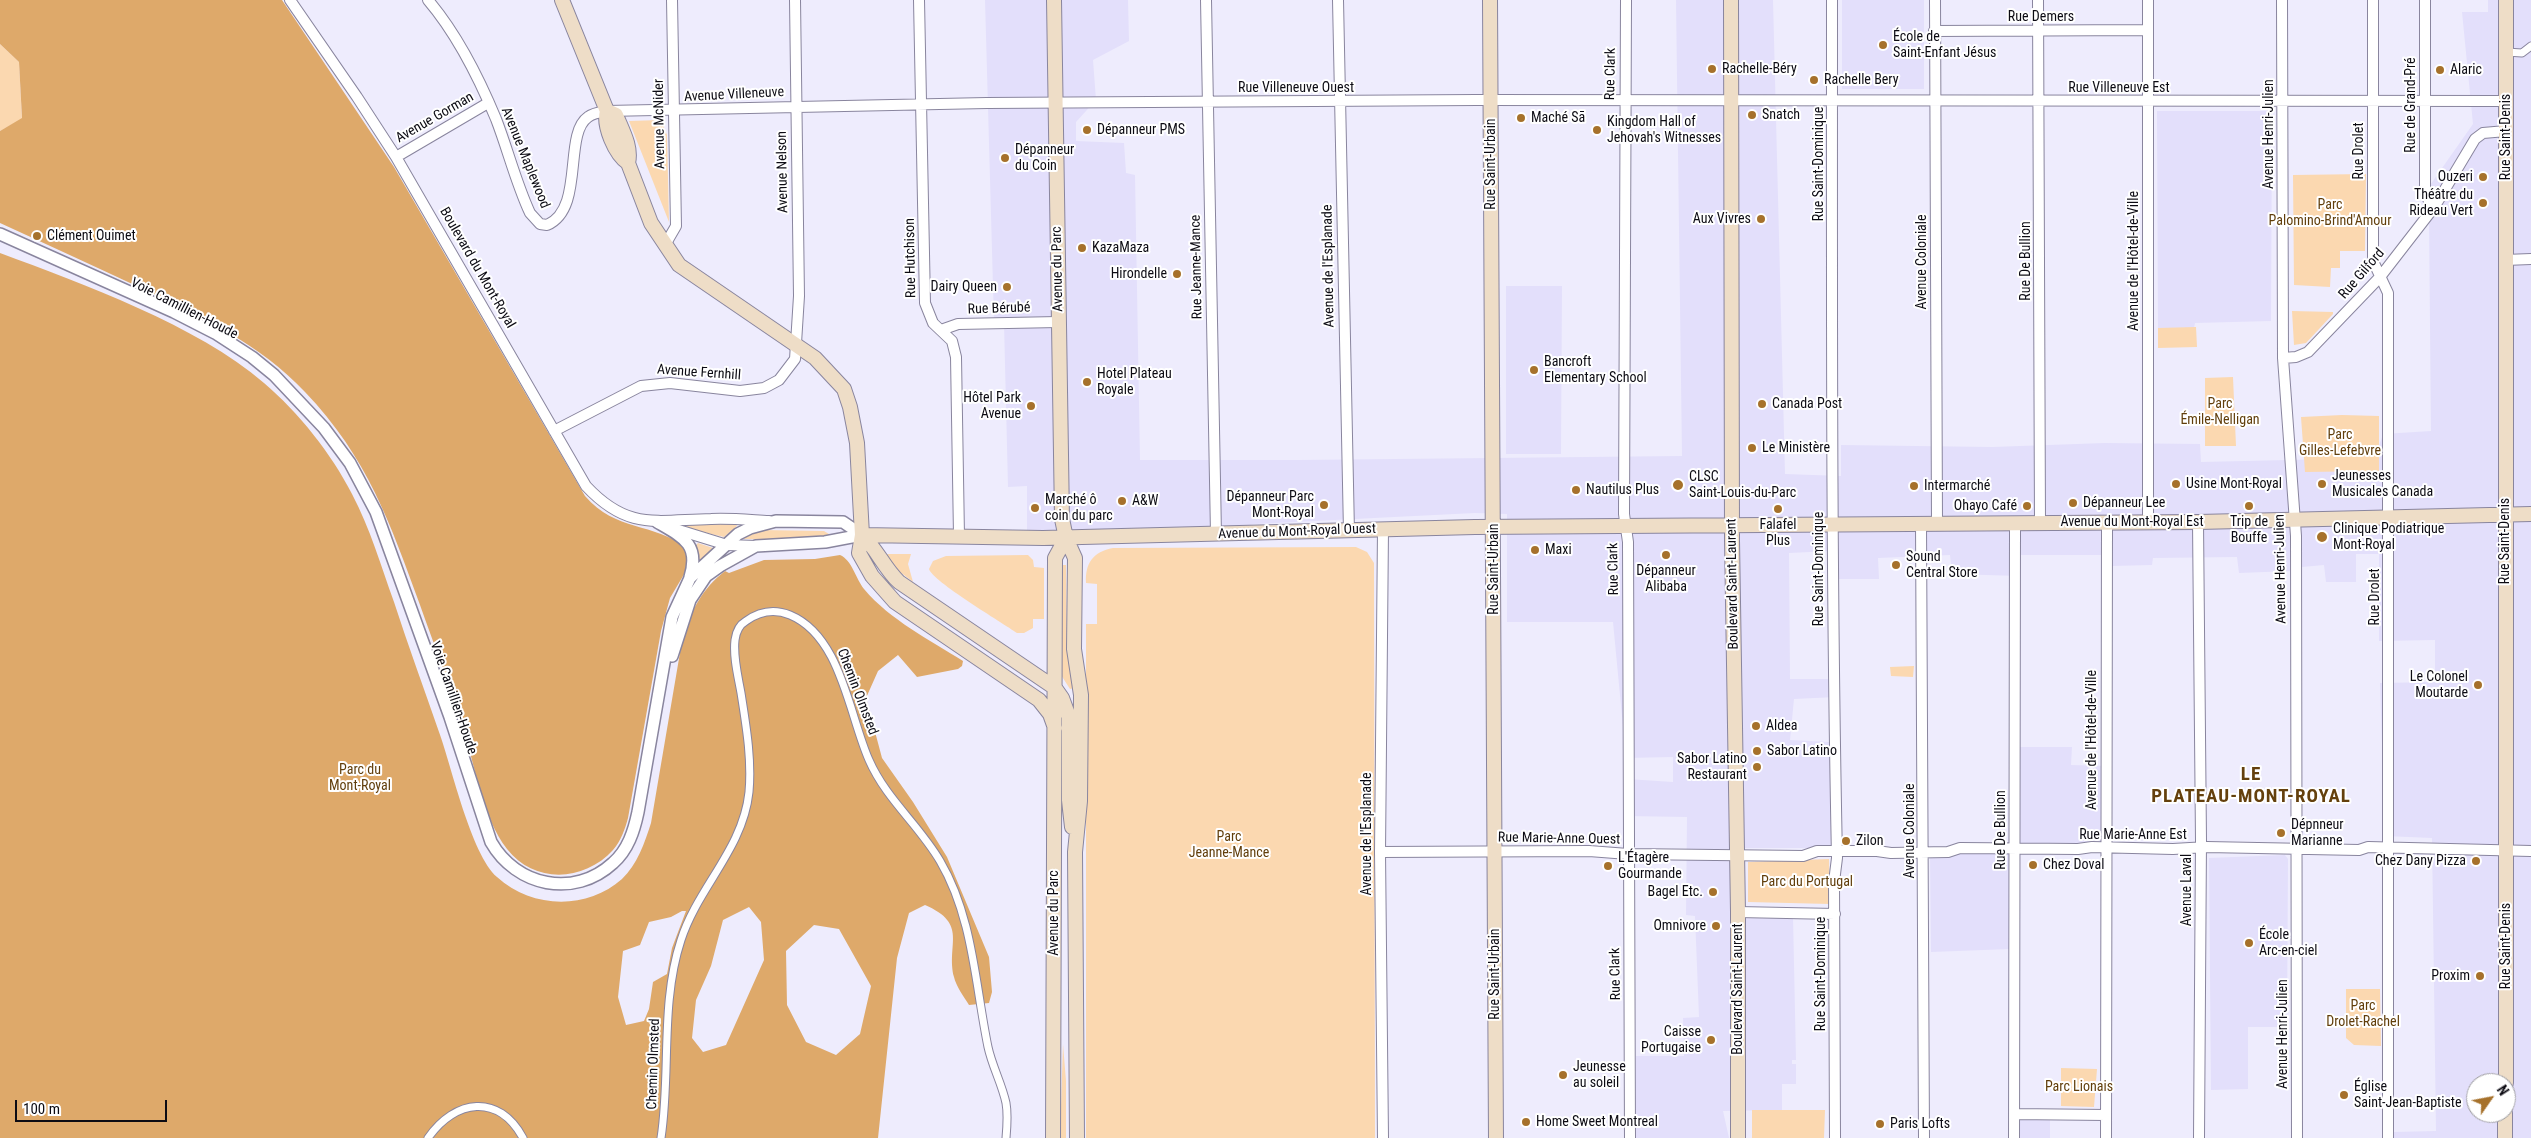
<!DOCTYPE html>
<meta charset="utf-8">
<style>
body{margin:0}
#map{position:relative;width:2531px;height:1138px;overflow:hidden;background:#eeecfd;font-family:"Roboto Condensed",sans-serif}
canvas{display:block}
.north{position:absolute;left:2466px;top:1073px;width:50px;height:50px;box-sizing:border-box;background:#fff;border:1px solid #9e9da1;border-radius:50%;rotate:57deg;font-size:14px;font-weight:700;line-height:20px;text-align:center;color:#0c0b13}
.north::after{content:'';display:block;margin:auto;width:18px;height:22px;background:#a6712b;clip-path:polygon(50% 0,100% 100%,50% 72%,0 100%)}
.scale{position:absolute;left:15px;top:1100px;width:152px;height:22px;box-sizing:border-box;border:2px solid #0c0b13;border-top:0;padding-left:6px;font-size:15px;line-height:18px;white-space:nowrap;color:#0c0b13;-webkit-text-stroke:4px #fff;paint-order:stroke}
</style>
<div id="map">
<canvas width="2531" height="1138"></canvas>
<div class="north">N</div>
<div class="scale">100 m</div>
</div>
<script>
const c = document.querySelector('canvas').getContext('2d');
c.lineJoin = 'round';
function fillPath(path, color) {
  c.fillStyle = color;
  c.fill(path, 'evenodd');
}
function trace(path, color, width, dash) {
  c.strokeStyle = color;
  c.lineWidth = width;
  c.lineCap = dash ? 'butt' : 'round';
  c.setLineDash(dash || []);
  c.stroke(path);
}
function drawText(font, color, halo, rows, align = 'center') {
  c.font = font + ' "Roboto Condensed",sans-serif';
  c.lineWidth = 4;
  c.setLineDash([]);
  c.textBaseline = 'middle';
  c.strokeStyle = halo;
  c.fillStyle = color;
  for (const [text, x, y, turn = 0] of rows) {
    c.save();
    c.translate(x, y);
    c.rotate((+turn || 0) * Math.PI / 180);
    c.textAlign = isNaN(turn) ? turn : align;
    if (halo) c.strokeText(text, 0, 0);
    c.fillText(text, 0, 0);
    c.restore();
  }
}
const built = new Path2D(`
 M985,0H1128L1129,41L1093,60L1096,100L1076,122V141L1124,143L1126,173L1135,175L1140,460H1299L1682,456L1676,0H1773L1785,474L1841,476V445L1992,447L2105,443L2200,444L2201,462L2375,458L2383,434L2431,431L2429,220L2421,198L2473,124L2462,12H2488V0H2531V1138H2394V1132L2436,1131L2432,838L2385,836L2380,683L2435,682V640L2379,641V554H2356V582H2326L2324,565L2302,567L2291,571L2239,573L2237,557L2153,558L2152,565L2111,566V555H2020V576L1952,574L1950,555L1878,558L1879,579H1830V551L1789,553L1790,679H1837L1836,697L1794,699L1790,740L1829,742L1832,848H1732V917L1793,916L1796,1060H1792V1064H1796V1084H1782V1110L1723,1111L1729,1138H1635L1636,1056H1684L1683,1018L1699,1017L1695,916L1686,915L1687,817L1626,816L1627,779L1673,782V757L1626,758L1613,622H1507V514L1475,513L1254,524L1216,534L1027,536V486L1008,487L1004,323L994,322ZM2476,1083H2506V1113H2476Z
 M1842,0H1924V89H1842Z
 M2157,111H2272L2271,321L2195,323L2194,328H2158Z
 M1506,286H1562L1561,454H1506Z
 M2015,747H2072L2071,765L2106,766L2105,848L2015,847Z
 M2013,851L2010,949L1931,952L1930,854Z
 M2285,855L2288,859L2287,1027H2248V1089L2211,1090L2209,858Z
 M2015,1114H2050V1138H2015Z`);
const green = new Path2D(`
 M0,44L19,62L22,119L0,131Z
 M661,120L667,135L669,222L629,121Z
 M2366,174L2365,251H2340V268H2331L2330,287L2294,285L2293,175Z
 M2292,311L2333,312V314L2306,343L2294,345Z
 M2196,327L2197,347L2158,348V328Z
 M2233,377L2236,446H2205V378Z
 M2342,415L2379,416V471L2305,472L2301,417Z
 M688,523L736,524L737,526L724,537L686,528Z
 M760,530L824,531L829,534L828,536L786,540L744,539V536Z
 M698,543L713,548L700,561L695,546Z
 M1356,547L1367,552L1374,563L1375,1138H1086V624H1097V584L1086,583C1085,563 1093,552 1113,548Z
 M886,554H911L908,564L913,582L900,572Z
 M1028,555L1033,560L1034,567L1044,568V619H1033V628L1024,633H1017C1003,623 932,581 929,569L933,561L946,556Z
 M1062,565H1066L1067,654L1074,688L1070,689L1061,675Z
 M1914,666L1913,677L1891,676L1890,667Z
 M1829,859L1830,904L1748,902V862Z
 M2346,989H2380L2381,1046L2354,1045L2346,1038Z
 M1063,1044L1066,1081V1138H1060Z
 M2061,1068L2097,1069L2094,1107L2061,1106Z
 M1752,1110H1825L1824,1138H1752Z`);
const forest = new Path2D(`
 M0,0H282L394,167L585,496C616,532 653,522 687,548L689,566L670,598L661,631L628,818C625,829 621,841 613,850C584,882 534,884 507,849C482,817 475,764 462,725C450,685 434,645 420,605C390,523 368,458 305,392C260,344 202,317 143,289C96,267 48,245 0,223V131L22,118L19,62L0,44Z
 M0,253C83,284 197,325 264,383C299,413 331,453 352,494C370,528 381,566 394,602C408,645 424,689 439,732C452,768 471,854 497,877C532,909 587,910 622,879C637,865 645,842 651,823L683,635C693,608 702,589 725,571L729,573L764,560L815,559L840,555C852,560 856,579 864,589C890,620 930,640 963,661L962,666L958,669L917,677L898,655L878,671L866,698L882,758L913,802L947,857L989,957L992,992L989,1003L969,1005C964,997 956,986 954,977C946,944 969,924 925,905L909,913L897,958L878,1138H0ZM749,907L761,922L764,960L726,1045L703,1052L692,1038L696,1000L711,966L723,920ZM682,911H686L672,948L667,974L653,982L649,1009L644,1021L626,1025L618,997L623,951L640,945L649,922L671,917ZM814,925L839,929L871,986L860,1034L836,1055L806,1042L787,1005L786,951Z`);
const pedestrian = new Path2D(`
 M2506,52L2522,53L2531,46
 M428,1138C455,1099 499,1093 523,1138
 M661,1138C671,1073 660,1004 681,940C698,887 743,849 749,792C752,759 746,725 741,693C738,676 733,657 735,640C736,632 739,625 746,621C760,611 775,609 790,615C841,636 849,715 869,760C886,799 919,825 940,861C973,917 975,984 988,1047C992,1066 1002,1084 1006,1103C1008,1114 1007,1127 1006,1138`);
const minor = new Path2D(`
 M290,0L357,97L396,157L586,486C628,531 656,520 711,519C730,518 750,520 769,521
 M428,0C457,34 479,78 496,119C508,150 516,183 530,213L540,224L547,225C585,209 563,134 588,117C593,113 601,112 607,111L987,103L1477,100L2506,101
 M919,0L925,303L933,323L952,341L956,357L959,536
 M1206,0L1216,534
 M1338,0L1349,532
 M1626,0L1624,514L1628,542L1630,1138
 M1832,0C1832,286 1831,572 1837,858L1834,882L1835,1138
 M1935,0L1937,523
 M2038,0L2040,523
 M2148,0V523
 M2282,0L2283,358L2296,536L2297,1138
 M2373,0V261L2388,293V1138
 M2425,0V191L2432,209
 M1934,31L2148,30
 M396,157L488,103
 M665,245L676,226L672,0
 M2505,260L2531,259
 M941,330L958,324L1058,322
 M2283,358L2296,357L2308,352L2380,277L2435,206L2475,139L2483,133L2506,131
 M554,431L641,386L670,383L740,391L764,388L779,380L795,359L799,296L795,0
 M2198,522L2201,841L2199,1138
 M1921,523L1924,1138
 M672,528L727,545L756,546
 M1383,529L1380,852L1383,1138
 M1380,852L1589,851L1628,854L1803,856L1817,851H1877L1891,853L1948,852L1960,848L2078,849L2092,847L2173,849L2207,847L2359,850L2368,847L2531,851
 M1738,912L1835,914
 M2014,1114L2106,1115
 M2014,1138L2015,523
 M2106,1138L2107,522`);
const tertiary = new Path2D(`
 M0,234L174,312L215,333L252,357L274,375L324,428L350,463L376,512L450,717L491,842C516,886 574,899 613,863C628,850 634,831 638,812L672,617L690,578L738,534L750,528L776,521L843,522L862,535
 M657,522C683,537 700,544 690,577
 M672,656L690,600L706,576L720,566L756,546L825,542L862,535`);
const secondary = new Path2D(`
 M562,0L607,111C603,126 615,154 628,163L651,223L679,265L815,358L844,389L850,407L857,443L862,535L859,553L872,576L895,602L1039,700L1050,714L1055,728
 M1054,0L1062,519L1066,538L1075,558L1074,649L1081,695L1080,801L1075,852L1077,1138
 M1490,0L1496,1138
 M1731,0L1732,540L1738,912V1138
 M607,111L616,115C622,130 632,147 628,163
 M862,535L1043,538L1475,527L2198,522L2531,514
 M862,535C877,549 884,568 899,582L1055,688L1062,698L1069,717V800L1072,827
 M2506,1083V0
 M2505,1113V1138
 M1053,1138L1055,558L1066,538`);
const markers = [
 [1883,45,5,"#a6712b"],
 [1712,69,5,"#a6712b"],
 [2440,70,5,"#a6712b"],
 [1814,80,5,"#a6712b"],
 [1752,115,5,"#a6712b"],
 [1521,118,5,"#a6712b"],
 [1087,130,5,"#a6712b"],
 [1597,130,5,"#a6712b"],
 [1005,158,5,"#a6712b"],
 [2483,177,5,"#a6712b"],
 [2483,203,5,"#a6712b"],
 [1761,219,5,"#a6712b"],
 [37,236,5,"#a6712b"],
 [1082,248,5,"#a6712b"],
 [1177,274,5,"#a6712b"],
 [1007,287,5,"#a6712b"],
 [1534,370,5,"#a6712b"],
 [1087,382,5,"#a6712b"],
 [1762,404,5,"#a6712b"],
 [1031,406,5,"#a6712b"],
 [1752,448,5,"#a6712b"],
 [2176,484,5,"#a6712b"],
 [2322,484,5,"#a6712b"],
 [1678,485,6,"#a6712b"],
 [1914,486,5,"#a6712b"],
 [1576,490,5,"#a6712b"],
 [1122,501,5,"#a6712b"],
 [2073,503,5,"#a6712b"],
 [1324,505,5,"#a6712b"],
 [2027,506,5,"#a6712b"],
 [2249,506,5,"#a6712b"],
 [1035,508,5,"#a6712b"],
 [1778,509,5,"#a6712b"],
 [2322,537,6,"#a6712b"],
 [1535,550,5,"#a6712b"],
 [1666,555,5,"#a6712b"],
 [1896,565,5,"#a6712b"],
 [2478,685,5,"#a6712b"],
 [1756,726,5,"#a6712b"],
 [1757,751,5,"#a6712b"],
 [1757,767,5,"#a6712b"],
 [2281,833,5,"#a6712b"],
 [1846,841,5,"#a6712b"],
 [2476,861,5,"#a6712b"],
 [2033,865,5,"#a6712b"],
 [1608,866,5,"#a6712b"],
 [1713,892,5,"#a6712b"],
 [1716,926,5,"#a6712b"],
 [2249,943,5,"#a6712b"],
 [2480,976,5,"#a6712b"],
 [1711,1040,5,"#a6712b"],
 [1563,1075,5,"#a6712b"],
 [2344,1095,5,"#a6712b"],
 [1526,1122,5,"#a6712b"],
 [1880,1124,5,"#a6712b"]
];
const streetNames = [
 ["Rue Demers",2041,17],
 ["Rue Clark",1611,74,-89],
 ["Rue Villeneuve Ouest",1296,88],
 ["Rue Villeneuve Est",2119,88],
 ["Avenue Villeneuve",734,95,-3],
 ["Rue de Grand-Pré",2411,105,-90],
 ["Avenue Gorman",435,118,-30],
 ["Avenue McNider",660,124,-91],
 ["Avenue Henri-Julien",2269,134,-90],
 ["Rue Saint-Denis",2506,137,-90],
 ["Rue Drolet",2359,151,-90],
 ["Avenue Maplewood",525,158,68],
 ["Rue Saint-Urbain",1491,164,-90],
 ["Rue Saint-Dominique",1819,164,-90],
 ["Avenue Nelson",783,172,-91],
 ["Rue Hutchison",911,258,-91],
 ["Rue De Bullion",2026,261,-90],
 ["Avenue de l'Hôtel-de-Ville",2134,261,-90],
 ["Avenue Coloniale",1922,262,-90],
 ["Avenue de l'Esplanade",1329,266,-91],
 ["Rue Jeanne-Mance",1197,267,-91],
 ["Boulevard du Mont-Royal",477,268,60],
 ["Avenue du Parc",1058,269,-91],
 ["Rue Gilford",2362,274,-49],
 ["Voie Camillien-Houde",184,309,27],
 ["Rue Bérubé",999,309,-2],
 ["Avenue Fernhill",699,373,4],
 ["Avenue du Mont-Royal Est",2132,522],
 ["Avenue du Mont-Royal Ouest",1297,532,-2],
 ["Rue Saint-Denis",2505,541,-90],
 ["Rue Saint-Urbain",1494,569,-90],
 ["Rue Clark",1614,569,-91],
 ["Rue Saint-Dominique",1819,569,-90],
 ["Avenue Henri-Julien",2281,569,-91],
 ["Boulevard Saint-Laurent",1733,584,-91],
 ["Rue Drolet",2375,597,-90],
 ["Chemin Olmsted",857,692,69],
 ["Voie Camillien-Houde",453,698,71],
 ["Avenue de l'Hôtel-de-Ville",2092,740,-90],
 ["Rue De Bullion",2001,830,-90],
 ["Avenue Coloniale",1910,831,-90],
 ["Avenue de l'Esplanade",1367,834,-90],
 ["Rue Marie-Anne Est",2133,835],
 ["Rue Marie-Anne Ouest",1559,839,1],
 ["Avenue Laval",2187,890,-90],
 ["Avenue du Parc",1054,913,-90],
 ["Rue Saint-Denis",2506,946,-90],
 ["Rue Saint-Urbain",1495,974,-90],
 ["Rue Clark",1616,974,-91],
 ["Rue Saint-Dominique",1821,974,-90],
 ["Boulevard Saint-Laurent",1738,989,-90],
 ["Avenue Henri-Julien",2283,1034,-90],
 ["Chemin Olmsted",654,1064,-88]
];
const poiNames = [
 ["École de",1893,37],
 ["Saint-Enfant Jésus",1893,53],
 ["Rachelle-Béry",1722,69],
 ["Alaric",2450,70],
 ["Rachelle Bery",1824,80],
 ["Snatch",1762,115],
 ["Maché Sā",1531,118],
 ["Kingdom Hall of",1607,122],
 ["Jehovah's Witnesses",1607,138],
 ["Dépanneur PMS",1097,130],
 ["Dépanneur",1015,150],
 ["du Coin",1015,166],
 ["Ouzeri",2473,177,"right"],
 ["Théâtre du",2473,195,"right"],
 ["Rideau Vert",2473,211,"right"],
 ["Aux Vivres",1751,219,"right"],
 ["Clément Ouimet",47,236],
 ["KazaMaza",1092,248],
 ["Hirondelle",1167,274,"right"],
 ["Dairy Queen",997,287,"right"],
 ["Bancroft",1544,362],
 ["Elementary School",1544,378],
 ["Hotel Plateau",1097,374],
 ["Royale",1097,390],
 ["Hôtel Park",1021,398,"right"],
 ["Avenue",1021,414,"right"],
 ["Canada Post",1772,404],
 ["Le Ministère",1762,448],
 ["Jeunesses",2332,476],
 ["Musicales Canada",2332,492],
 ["CLSC",1689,477],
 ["Saint-Louis-du-Parc",1689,493],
 ["Usine Mont-Royal",2186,484],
 ["Intermarché",1924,486],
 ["Nautilus Plus",1586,490],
 ["Dépanneur Parc",1314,497,"right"],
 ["Mont-Royal",1314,513,"right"],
 ["Marché ô",1045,500],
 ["coin du parc",1045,516],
 ["A&W",1132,501],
 ["Dépanneur Lee",2083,503],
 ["Ohayo Café",2017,506,"right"],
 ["Trip de",2249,522,"center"],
 ["Bouffe",2249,538,"center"],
 ["Falafel",1778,525,"center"],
 ["Plus",1778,541,"center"],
 ["Clinique Podiatrique",2333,529],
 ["Mont-Royal",2333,545],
 ["Maxi",1545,550],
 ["Sound",1906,557],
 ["Central Store",1906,573],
 ["Dépanneur",1666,571,"center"],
 ["Alibaba",1666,587,"center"],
 ["Le Colonel",2468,677,"right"],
 ["Moutarde",2468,693,"right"],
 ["Aldea",1766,726],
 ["Sabor Latino",1767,751],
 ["Sabor Latino",1747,759,"right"],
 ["Restaurant",1747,775,"right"],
 ["Dépnneur",2291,825],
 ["Marianne",2291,841],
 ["Zilon",1856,841],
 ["L'Étagère",1618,858],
 ["Gourmande",1618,874],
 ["Chez Dany Pizza",2466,861,"right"],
 ["Chez Doval",2043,865],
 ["Bagel Etc.",1703,892,"right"],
 ["Omnivore",1706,926,"right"],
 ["École",2259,935],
 ["Arc-en-ciel",2259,951],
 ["Proxim",2470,976,"right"],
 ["Caisse",1701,1032,"right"],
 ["Portugaise",1701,1048,"right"],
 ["Jeunesse",1573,1067],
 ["au soleil",1573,1083],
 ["Église",2354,1087],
 ["Saint-Jean-Baptiste",2354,1103],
 ["Home Sweet Montreal",1536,1122],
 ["Paris Lofts",1890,1124]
];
const parkNames = [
 ["Parc",2330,205],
 ["Palomino-Brind'Amour",2330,221],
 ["Parc",2220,404],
 ["Émile-Nelligan",2220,420],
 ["Parc",2340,435],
 ["Gilles-Lefebvre",2340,451],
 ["Parc du",360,770],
 ["Mont-Royal",360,786],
 ["Parc",1229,837],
 ["Jeanne-Mance",1229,853],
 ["Parc du Portugal",1807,882],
 ["Parc",2363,1006],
 ["Drolet-Rachel",2363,1022],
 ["Parc Lionais",2079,1087]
];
const districtNames = [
 ["LE",2251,775],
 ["PLATEAU-MONT-ROYAL",2251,797]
];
fillPath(built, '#e3dffb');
fillPath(green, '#fbd8b0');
fillPath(forest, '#dea96a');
trace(pedestrian, '#89859e', 9);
trace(minor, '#89859e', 12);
trace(tertiary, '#89859e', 14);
trace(secondary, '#89859e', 16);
trace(pedestrian, '#fff', 7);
trace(minor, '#fff', 10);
trace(tertiary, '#fff', 11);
trace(secondary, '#eeddc7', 14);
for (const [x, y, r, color] of markers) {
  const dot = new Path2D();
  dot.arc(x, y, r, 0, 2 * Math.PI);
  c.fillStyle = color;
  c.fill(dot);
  trace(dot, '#fff', 2);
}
drawText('14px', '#0c0b13', '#fff', streetNames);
drawText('14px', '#0c0b13', '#fff', poiNames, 'left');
drawText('14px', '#613e0b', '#fff', parkNames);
c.letterSpacing = '1px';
drawText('bold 19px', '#64400d', '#fff', districtNames);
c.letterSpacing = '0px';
</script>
